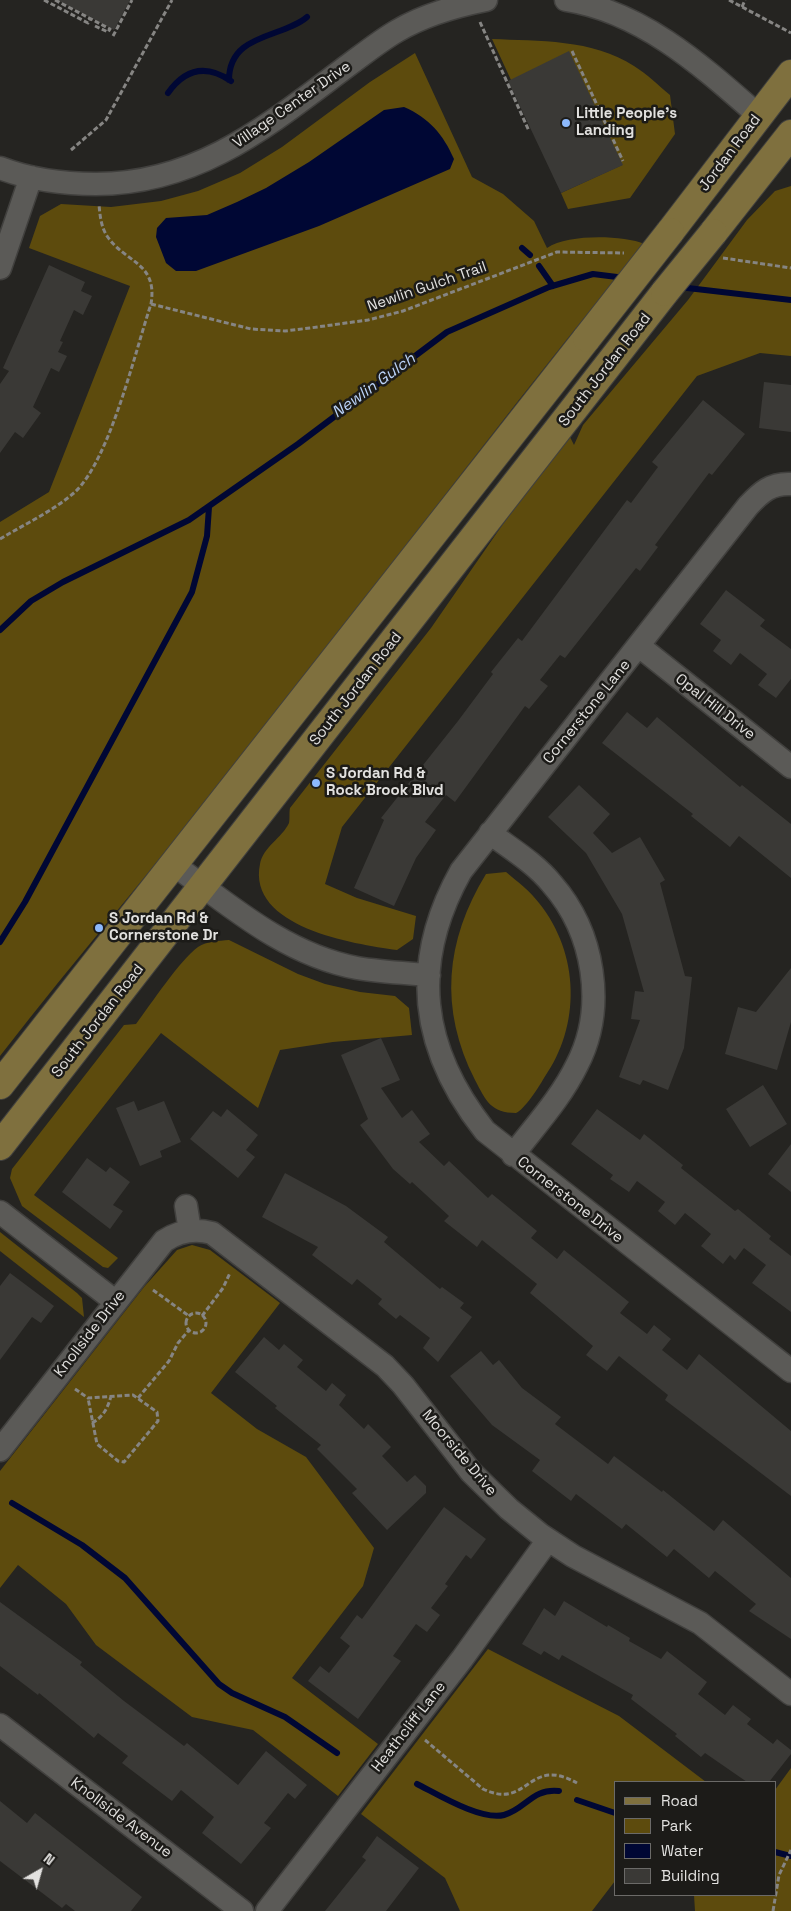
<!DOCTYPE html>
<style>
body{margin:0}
#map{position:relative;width:791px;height:1911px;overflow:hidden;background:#252421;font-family:"Space Grotesk",sans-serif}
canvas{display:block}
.legend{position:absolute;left:614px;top:1781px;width:162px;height:115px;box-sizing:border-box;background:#1c1b18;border:1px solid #6b6a68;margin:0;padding:6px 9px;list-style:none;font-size:15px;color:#e2e1df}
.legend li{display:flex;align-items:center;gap:10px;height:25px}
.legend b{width:25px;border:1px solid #6b6a68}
.north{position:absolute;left:15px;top:1846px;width:50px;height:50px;-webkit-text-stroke:4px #1c1b18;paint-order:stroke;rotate:38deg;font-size:14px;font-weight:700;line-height:20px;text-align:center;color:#e2e1df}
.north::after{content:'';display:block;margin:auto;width:18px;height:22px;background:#e2e1df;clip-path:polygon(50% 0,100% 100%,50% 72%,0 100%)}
</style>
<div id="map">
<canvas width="791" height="1911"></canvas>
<ul class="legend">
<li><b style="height:6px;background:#7f703e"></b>Road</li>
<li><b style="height:14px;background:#5d4b0d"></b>Park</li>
<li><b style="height:14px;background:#000734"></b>Water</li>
<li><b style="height:14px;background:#3a3936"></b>Building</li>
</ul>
<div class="north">N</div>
</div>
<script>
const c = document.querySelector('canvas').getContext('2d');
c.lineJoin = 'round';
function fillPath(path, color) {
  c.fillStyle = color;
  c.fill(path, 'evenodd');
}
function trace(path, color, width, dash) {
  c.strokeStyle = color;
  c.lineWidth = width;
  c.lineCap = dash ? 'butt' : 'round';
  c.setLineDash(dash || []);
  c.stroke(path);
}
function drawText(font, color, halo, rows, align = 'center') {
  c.font = font + ' "Space Grotesk",sans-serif';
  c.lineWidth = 5;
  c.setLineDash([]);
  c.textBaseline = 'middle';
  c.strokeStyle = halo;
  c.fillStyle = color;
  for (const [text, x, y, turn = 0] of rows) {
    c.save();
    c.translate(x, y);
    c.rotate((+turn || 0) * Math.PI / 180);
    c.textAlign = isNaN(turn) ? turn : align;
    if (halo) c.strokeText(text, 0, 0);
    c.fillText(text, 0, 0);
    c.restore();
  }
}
const green = new Path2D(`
 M492,39C538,41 593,39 634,66C647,74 658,85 670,95L675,134L630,198L568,209L561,193L622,165L511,80Z
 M415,53L472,177L503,194L534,221L547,248C568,234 621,235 645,244C506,410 378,586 243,756C163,857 79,954 0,1056V522L49,492L130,286L29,248L40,216L61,204L111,207L161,201L198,191L240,173L282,147L370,82Z
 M791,186V356L760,353L697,376L342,827L325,884L357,898L416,916L413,939L397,950C353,944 247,927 260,864C263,847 282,838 289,823C290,819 289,812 290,808L431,628L503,524L569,435L574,445L583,425L688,300L747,220L775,191Z
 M506,872C518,882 530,891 539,903C580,954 581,1026 544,1078C539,1087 524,1110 516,1113C491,1113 486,1101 475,1080C439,1009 445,941 486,874Z
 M229,940L298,974L325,984L360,992L395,996L409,1008L412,1035L333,1042L280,1050L258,1108L161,1033L34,1195L118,1258L108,1268L103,1267L22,1206L10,1178L12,1169L124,1025L136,1024C151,1004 180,960 198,947C207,941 219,941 229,940Z
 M0,1232L77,1293L82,1298L84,1317L0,1251Z
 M192,1245L210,1250L280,1303L211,1393L257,1429L306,1457L374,1548L363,1586L292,1678L378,1744L338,1796L253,1730L192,1717L96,1645L66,1604L18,1565L0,1588V1471L144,1287L177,1250Z
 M488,1649L619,1716L706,1782H615V1881L592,1911H460L445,1878L361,1814Z
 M791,1768V1911H695L694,1895H775V1790Z`);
const water = new Path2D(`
 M404,107C429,118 443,134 454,159L450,169L319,226L196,271H176L166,263L156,237L157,228L166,218L207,215L237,202L266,188L309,162L384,110Z`);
const stream = new Path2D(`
 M229,80C229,33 283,38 307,17
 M168,93C185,69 206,64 231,81
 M522,248L530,255
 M539,266L553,286
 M679,287L791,300
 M0,630L31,601L63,582L189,520L298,444L447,332L549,287L593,274L625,278
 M0,942L25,902L192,592L207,536L209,507
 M12,1503L82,1545L125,1578L219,1684L232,1693L285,1717L337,1753
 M417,1784C437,1794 481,1821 504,1815C526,1809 532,1788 559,1791
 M577,1800L615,1813
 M775,1852L791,1856`);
const building = new Path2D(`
 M57,0H130L114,30Z
 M569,51L623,165L561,193L508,81Z
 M49,265L85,282L81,291L92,296L83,315L74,310L60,341L63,342L58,352L67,356L59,372L51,368L33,407L41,413L23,438L15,432L0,453V384L9,371L3,368Z
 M764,382L791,385V432L759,428Z
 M703,400L745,434L712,475L709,473L655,545L658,547L640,571L636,568L565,658L560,655L540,680L548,686L529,709L525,706L455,802L446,795L425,822L436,830L416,858L394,906L354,888L384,820L381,818L458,721L493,674L491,672L518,638L522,641L627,500L631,503L658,467L652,462Z
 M726,590L765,620L760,626L791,649V679L776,698L758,685L767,674L740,653L731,665L713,651L721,640L700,624Z
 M627,712L647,728L657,717L740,787L742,785L791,824V878L739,836L730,847L691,816L693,814L602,743Z
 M579,785L610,814L593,833L612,853L640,837L665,880L660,883L685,976L692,977L684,1048L668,1090L643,1080L640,1085L619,1077L640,1020L631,1019L635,991L644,992L622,914L586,853L548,817Z
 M791,968V1022L777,1070L725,1054L738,1007L756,1012Z
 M381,1038L400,1080L381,1088L402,1118L412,1110L430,1134L419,1142L444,1166L449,1161L488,1198L492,1194L537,1231L531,1238L557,1259L564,1250L629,1302L620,1313L647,1334L654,1325L671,1339L662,1350L687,1370L699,1354L791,1431V1496L665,1400L668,1395L619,1356L607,1371L586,1355L593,1346L530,1293L537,1284L482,1240L477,1247L444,1221L449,1216L412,1182L410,1184L393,1169L360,1125L368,1119L341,1055Z
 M763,1085L787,1124L750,1147L726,1109Z
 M134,1101L138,1111L164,1101L181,1142L160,1151L162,1157L140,1166L116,1108Z
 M227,1109L258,1135L246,1150L255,1157L238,1178L190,1139L213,1111L221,1117Z
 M597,1109L640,1140L644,1134L683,1165L681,1168L735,1211L738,1209L771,1236L769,1239L791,1256V1312L752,1283L766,1265L744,1248L735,1260L730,1255L723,1264L701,1246L711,1234L685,1213L675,1225L658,1211L665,1202L637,1181L629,1192L610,1179L613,1175L571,1144Z
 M791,1144V1192L768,1174Z
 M87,1158L106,1172L110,1167L130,1182L113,1205L123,1211L110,1229L62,1192Z
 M285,1173L346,1206L388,1237L384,1242L440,1289L442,1287L464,1303L460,1308L472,1317L438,1362L423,1348L430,1338L400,1315L396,1319L378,1304L382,1299L357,1279L352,1285L312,1255L318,1247L262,1217Z
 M10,1273L54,1306L41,1323L32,1317L0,1360V1286Z
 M264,1337L279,1350L284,1344L303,1360L297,1367L326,1391L332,1383L346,1395L339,1405L364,1429L368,1424L391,1447L382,1456L407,1482L415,1475L426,1486V1493L387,1530L352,1493L357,1489L317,1449L321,1445L275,1408L277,1406L235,1372Z
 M481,1351L493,1365L499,1360L522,1388L561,1417L555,1424L608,1464L614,1456L662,1492L663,1490L714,1531L723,1520L791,1578V1639L749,1611L756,1604L715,1571L709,1578L674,1549L667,1557L626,1524L622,1529L576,1494L571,1501L532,1471L540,1460L492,1425L450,1376Z
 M444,1507L486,1539L471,1559L466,1555L445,1584L448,1586L431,1608L440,1615L427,1632L416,1624L393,1656L401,1661L358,1719L308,1681L320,1666L329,1673L350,1646L340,1638L357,1615L362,1619Z
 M564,1601L607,1627L608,1625L630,1638L629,1641L661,1659L667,1651L707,1682L698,1694L725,1715L733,1705L751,1719L747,1724L773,1744L777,1739L791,1750V1754L769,1782H747L705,1753L701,1757L675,1736L677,1734L631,1699L633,1695L562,1655L559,1660L544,1651L541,1655L522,1644L544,1608L555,1616Z
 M0,1602L82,1662L80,1665L124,1701L184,1746L187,1743L238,1785L266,1751L307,1785L295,1799L288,1793L264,1823L271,1828L241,1864L202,1833L214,1817L181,1790L172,1801L122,1763L128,1756L98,1733L94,1738L39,1693L38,1695L0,1666Z
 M0,1801L27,1823L35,1813L142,1897L131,1911H75L66,1904L62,1908L0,1861Z
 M377,1836L419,1868L386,1911H325L366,1860L362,1857Z`);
const path = new Path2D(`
 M44,0L88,23L90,19
 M55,0L110,29L108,32
 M729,0L791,33
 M742,7L745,0
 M480,22L529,131
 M95,26L108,32
 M113,36L132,0
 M572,51L623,161
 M71,150L106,120L172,0
 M723,258L791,268
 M151,304L251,329L285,331L310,328L368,320L403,311L557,252L624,253
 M0,539C25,524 53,511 75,492C110,459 135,352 151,304C158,262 125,263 107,236C101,227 100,215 99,205
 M153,1290L189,1316
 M186 1323a10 10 0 1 1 20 0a10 10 0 1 1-20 0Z
 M202,1316L223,1288L230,1273
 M75,1389L88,1398L133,1395L157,1412L158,1421L124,1462L118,1461L97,1444L88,1398
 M138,1398L169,1361L178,1343L189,1330
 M92,1423C103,1417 108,1408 111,1396
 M425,1740L483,1789C529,1811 527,1755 577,1783
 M773,1911L779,1875L791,1850`);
const minor = new Path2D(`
 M566,0C643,12 702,66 759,116
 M0,168C31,180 64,184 96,184C197,184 266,127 342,70C360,57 378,42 397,31C424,15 456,6 486,0
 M0,268L31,177
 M791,484C771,483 761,492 748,506L461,871C409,964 420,1049 485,1131L791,1371
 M639,646L791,767
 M490,833C511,849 535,863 552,884C594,932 607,1007 577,1065C561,1098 535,1126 513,1155
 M173,864C229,905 286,955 357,968C380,972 405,973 429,975
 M186,1206L190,1231
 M0,1212L116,1302
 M0,1450L164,1241C179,1231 194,1228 212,1233L385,1366L403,1385L471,1472L509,1509L541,1535L573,1556L700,1623L791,1694
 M0,1725L242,1911
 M267,1911L462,1659L548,1540`);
const major = new Path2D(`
 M670,232L791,74
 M713,233L791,134
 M0,1085L587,338
 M0,1146L665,292`);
const majorBridge = new Path2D(`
 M665,292L713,233
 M587,338L670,232`);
const markers = [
 [566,123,5,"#8db9fc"],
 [316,783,5,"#8db9fc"],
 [99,928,5,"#8db9fc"]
];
const streetNames = [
 ["Village Center Drive",292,105,-35],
 ["Jordan Road",730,153,-53],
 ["Newlin Gulch Trail",427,287,-19],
 ["South Jordan Road",605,370,-52],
 ["South Jordan Road",356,689,-52],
 ["Opal Hill Drive",715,707,38],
 ["Cornerstone Lane",587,712,-51],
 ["South Jordan Road",98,1021,-52],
 ["Cornerstone Drive",570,1200,38],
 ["Knollside Drive",90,1334,-52],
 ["Moorside Drive",459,1453,50],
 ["Heathcliff Lane",409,1727,-52],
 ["Knollside Avenue",121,1818,37]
];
const poiNames = [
 ["Little People's",576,114],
 ["Landing",576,131],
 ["S Jordan Rd &",326,774],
 ["Rock Brook Blvd",326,791],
 ["S Jordan Rd &",109,919],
 ["Cornerstone Dr",109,936]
];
const waterNames = [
 ["Newlin Gulch",374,386,-36]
];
fillPath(green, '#5d4b0d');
fillPath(water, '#000734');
trace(stream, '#000734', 6);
fillPath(building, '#3a3936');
trace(minor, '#41403e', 25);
trace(major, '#41403e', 30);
trace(path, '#868583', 3, [5, 2.5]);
trace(minor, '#5b5a57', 22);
trace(major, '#7f703e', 28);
trace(majorBridge, '#41403e', 30, []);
trace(majorBridge, '#7f703e', 28);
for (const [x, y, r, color] of markers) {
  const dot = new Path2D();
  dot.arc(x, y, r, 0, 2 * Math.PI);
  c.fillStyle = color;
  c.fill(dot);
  trace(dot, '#1c1b18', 2);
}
drawText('15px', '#e2e1df', '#1c1b18', streetNames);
drawText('bold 15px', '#e2e1df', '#1c1b18', poiNames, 'left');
drawText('italic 16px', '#bbd3f8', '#1c1b18', waterNames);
</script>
